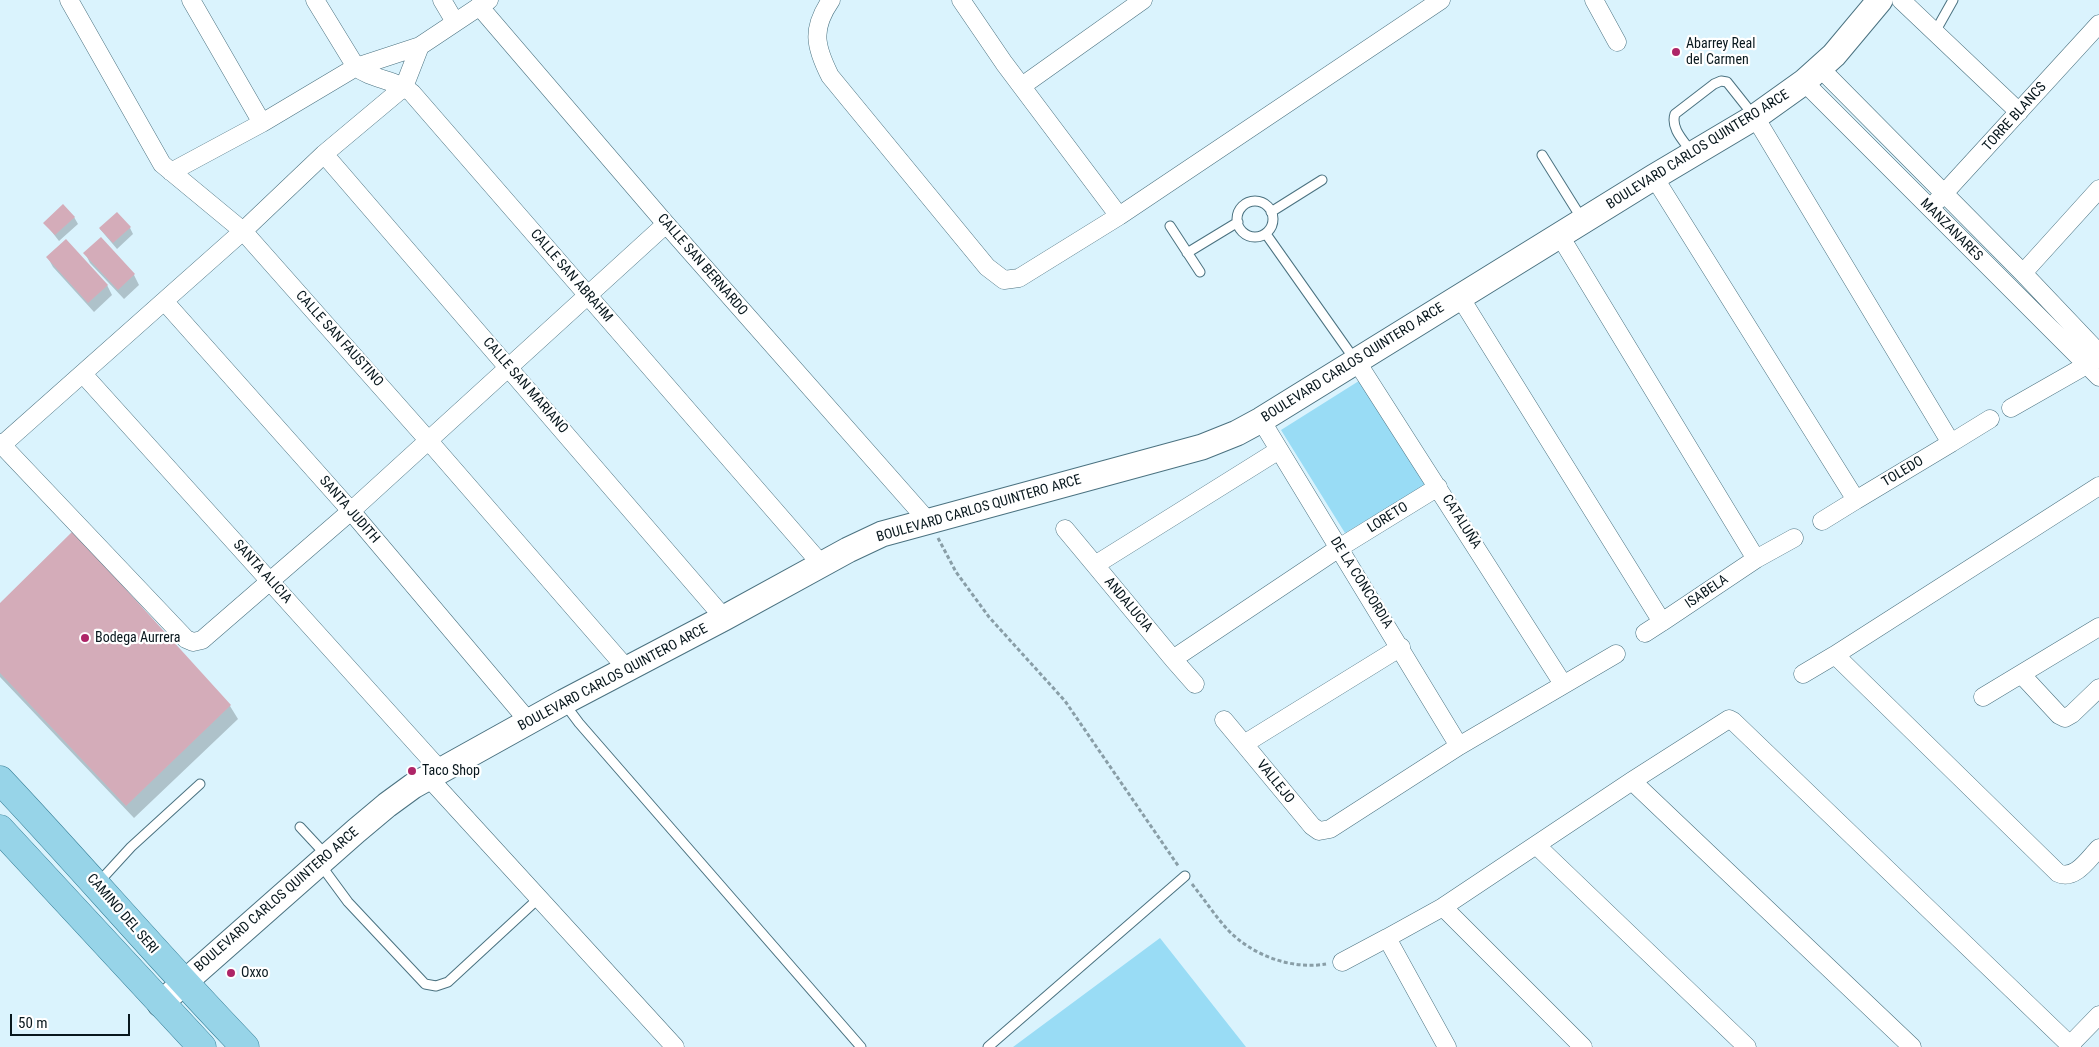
<!DOCTYPE html>
<meta charset="utf-8">
<style>
body{margin:0}
#map{position:relative;width:2099px;height:1047px;overflow:hidden;background:#daf3fd;font-family:"Roboto Condensed",sans-serif}
canvas{display:block}
.scale{position:absolute;left:10px;top:1014px;width:120px;height:22px;box-sizing:border-box;border:2px solid #08171d;border-top:0;padding-left:6px;font-size:15px;line-height:18px;white-space:nowrap;color:#08171d;-webkit-text-stroke:4px #fff;paint-order:stroke}
</style>
<div id="map">
<canvas width="2099" height="1047"></canvas>
<div class="scale">50 m</div>
</div>
<script>
const c = document.querySelector('canvas').getContext('2d');
c.lineJoin = 'round';
function fillPath(path, color) {
  c.fillStyle = color;
  c.fill(path, 'evenodd');
}
function trace(path, color, width, dash) {
  c.strokeStyle = color;
  c.lineWidth = width;
  c.lineCap = dash ? 'butt' : 'round';
  c.setLineDash(dash || []);
  c.stroke(path);
}
function drawText(font, color, halo, rows, align = 'center') {
  c.font = font + ' "Roboto Condensed",sans-serif';
  c.lineWidth = 4.5;
  c.setLineDash([]);
  c.textBaseline = 'middle';
  c.strokeStyle = halo;
  c.fillStyle = color;
  for (const [text, x, y, turn = 0] of rows) {
    c.save();
    c.translate(x, y);
    c.rotate((+turn || 0) * Math.PI / 180);
    c.textAlign = isNaN(turn) ? turn : align;
    if (halo) c.strokeText(text, 0, 0);
    c.fillText(text, 0, 0);
    c.restore();
  }
}
const green = new Path2D(`
 M1362,379L1429,483L1345,533L1281,430Z
 M1160,938L1246,1047H1012H1013Z`);
const shadow = new Path2D(`
 M74,217L78,224L59,241L45,223Z
 M130,228L133,234L117,249L100,229Z
 M85,253L134,275L139,285L124,299L90,263Z
 M48,258L107,285L112,295L94,312L53,267Z
 M73,533L230,706L238,719L134,818L0,677V604Z`);
const building = new Path2D(`
 M63,204L75,217L55,235L43,223Z
 M117,212L131,227L113,243L99,228Z
 M101,237L135,274L118,290L83,253Z
 M66,239L108,285L88,303L46,257Z
 M73,531L231,705L126,806L0,673V603Z`);
const path = new Path2D(`
 M938,538L956,572L989,617L1065,701L1179,867
 M1192,884C1204,899 1215,916 1228,930C1252,955 1291,970 1326,964`);
const lane = new Path2D(`
 M1935,32L1953,0
 M1693,154C1685,142 1670,129 1675,114L1714,84L1721,81L1727,82L1754,116
 M1542,155L1582,219
 M1237 219a18 18 0 1 1 36 0a18 18 0 1 1-36 0Z
 M1271,212L1322,180
 M1170,226L1200,272
 M1266,234L1355,360
 M1187,253L1238,222
 M564,703L579,723L861,1047
 M300,827L326,855
 M320,864L348,902L425,984L436,986L448,982L539,898
 M99,882L131,847L200,784
 M988,1047L1185,876`);
const street = new Path2D(`
 M69,0L162,164L243,231L428,440L627,669
 M191,0L262,123
 M315,0L356,67C372,80 396,79 412,93L822,565
 M442,0L455,22
 M831,0C811,29 815,46 830,76L987,267L1004,280L1019,278L1119,216L1441,0
 M961,0L1004,63L1119,216
 M1594,0L1617,42
 M1901,0L2019,112
 M479,6L666,224L928,521
 M1820,68L2023,273L2099,353
 M1804,82L2099,377
 M1022,86L1143,0
 M324,154L724,618
 M171,172L262,123L356,67L420,46L489,0
 M1654,177L1856,500L1951,443L1755,117
 M1937,201L2099,24
 M2023,273L2099,189
 M1460,297L1662,622L1756,559L1560,236
 M165,302L351,511L530,723
 M1357,362L1563,684
 M83,374L441,771
 M2011,408L2097,359
 M1261,420L1459,746
 M0,443L186,639L193,642L202,640L351,511L666,224
 M1951,443L1990,419
 M2,445L243,231L324,154L404,87L420,46
 M1279,450L1095,565L1173,659L1339,548L1438,487
 M2099,486L1835,655L2058,873C2075,881 2089,858 2099,848
 M1822,521L1856,500
 M1065,529L1095,565
 M1756,559L1794,538
 M1645,633L1662,622
 M1401,647L1244,744L1312,826L1319,831L1330,829L1459,746L1616,654
 M1173,659L1195,684
 M1803,674L1835,655
 M2021,674L2059,715L2065,718L2072,714L2099,688
 M1983,697L2099,627
 M1224,720L1244,744
 M429,778L675,1047
 M1632,781L1912,1047
 M1536,845L1747,1047
 M1443,907L1583,1047
 M1342,962L1387,938
 M1447,1047L1387,938L1443,907L1632,781L1729,719L1733,721L2072,1047
 M2068,1047L2099,1015`);
const secondary = new Path2D(`
 M160,1004L356,831L387,805L413,786L564,702L724,618L848,550L882,534L1202,447L1237,433L1261,420L1654,177L1755,117L1804,82L1834,55L1880,0`);
const primary = new Path2D(`
 M0,780C83,868 161,960 245,1047
 M0,829L202,1047`);
const markers = [
 [1676,52,5,"#ae2567"],
 [85,638,5,"#ae2567"],
 [412,771,5,"#ae2567"],
 [231,973,5,"#ae2567"]
];
const poiNames = [
 ["Abarrey Real",1686,44],
 ["del Carmen",1686,60],
 ["Bodega Aurrera",95,638],
 ["Taco Shop",422,771],
 ["Oxxo",241,973]
];
const streetNames = [
 ["TORRE BLANCS",2015,117,-48],
 ["BOULEVARD CARLOS QUINTERO ARCE",1698,150,-32],
 ["MANZANARES",1951,230,45],
 ["CALLE SAN BERNARDO",702,265,49],
 ["CALLE SAN ABRAHM",571,276,49],
 ["CALLE SAN FAUSTINO",339,339,48],
 ["BOULEVARD CARLOS QUINTERO ARCE",1353,363,-32],
 ["CALLE SAN MARIANO",525,386,49],
 ["TOLEDO",1903,472,-31],
 ["BOULEVARD CARLOS QUINTERO ARCE",979,509,-16],
 ["SANTA JUDITH",349,510,49],
 ["LORETO",1388,518,-32],
 ["CATALUÑA",1461,522,58],
 ["SANTA ALICIA",262,572,48],
 ["DE LA CONCORDIA",1361,583,58],
 ["ISABELA",1707,592,-34],
 ["ANDALUCIA",1128,605,50],
 ["BOULEVARD CARLOS QUINTERO ARCE",613,678,-28],
 ["VALLEJO",1275,782,51],
 ["BOULEVARD CARLOS QUINTERO ARCE",277,900,-41],
 ["CAMINO DEL SERI",122,914,49]
];
fillPath(green, '#99dcf5');
fillPath(shadow, '#0003');
fillPath(building, '#d4acb9');
trace(lane, '#4b7280', 11);
trace(street, '#4b7280', 19);
trace(secondary, '#4b7280', 27);
trace(primary, '#377f97', 29);
trace(path, '#899ea7', 3, [4, 2.5]);
trace(lane, '#fff', 9);
trace(street, '#fff', 18);
trace(secondary, '#fff', 25);
trace(primary, '#97d4e8', 28);
for (const [x, y, r, color] of markers) {
  const dot = new Path2D();
  dot.arc(x, y, r, 0, 2 * Math.PI);
  c.fillStyle = color;
  c.fill(dot);
  trace(dot, '#fff', 2);
}
drawText('14px', '#08171d', '#fff', poiNames, 'left');
drawText('14px', '#08171d', '#fff', streetNames);
</script>
